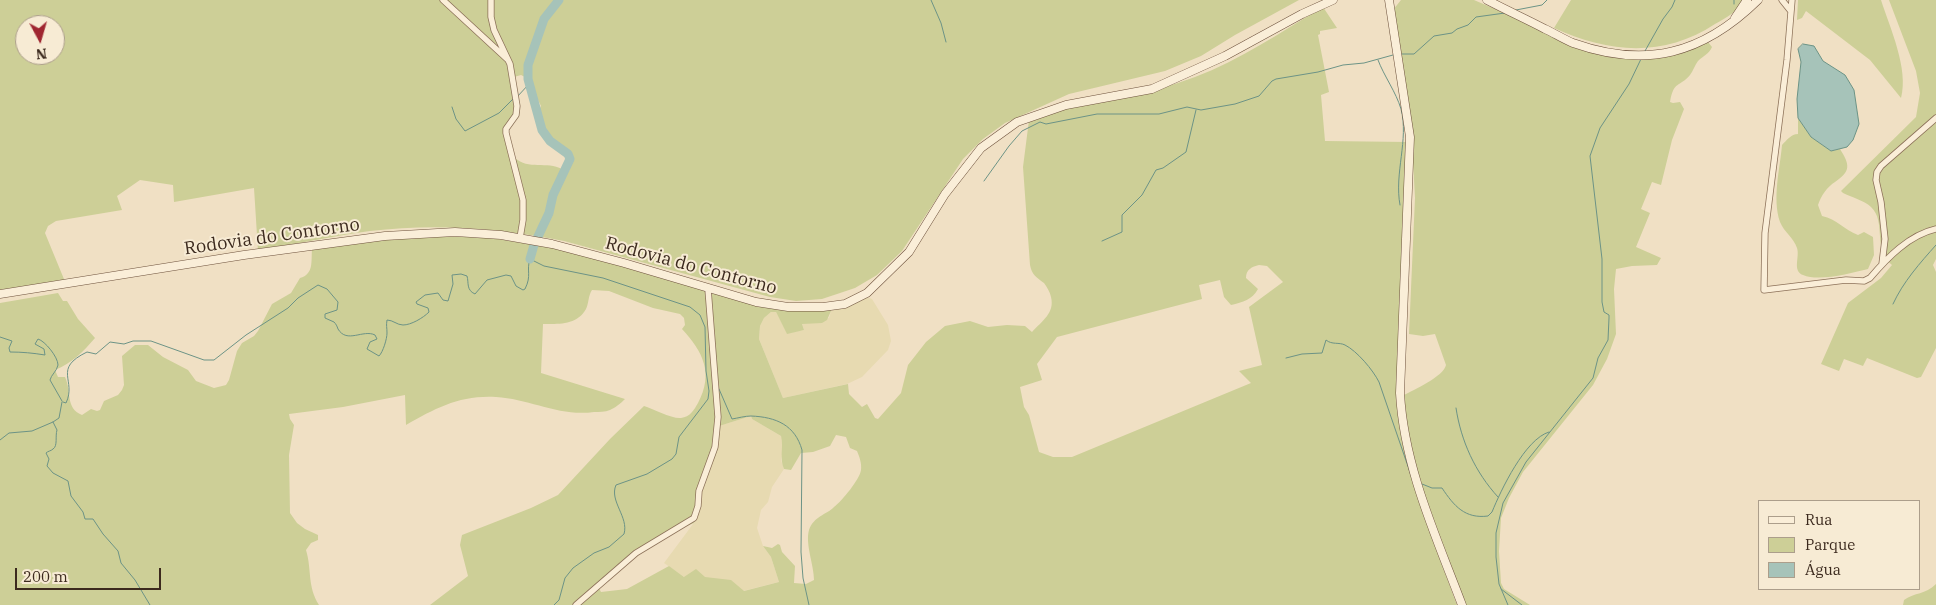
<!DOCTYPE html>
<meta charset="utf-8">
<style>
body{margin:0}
#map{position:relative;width:1936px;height:605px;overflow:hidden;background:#f0e0c4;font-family:"IBM Plex Serif",serif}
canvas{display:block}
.legend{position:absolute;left:1758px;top:500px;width:162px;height:90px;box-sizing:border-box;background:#f7ebd4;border:1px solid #ac9e8b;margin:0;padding:6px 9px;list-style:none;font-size:15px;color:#3c2a1e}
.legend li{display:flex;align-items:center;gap:10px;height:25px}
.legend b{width:25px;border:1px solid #ac9e8b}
.north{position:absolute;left:15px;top:15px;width:50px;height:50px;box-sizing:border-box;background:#f7ebd4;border:1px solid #ac9e8b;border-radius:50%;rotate:174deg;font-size:14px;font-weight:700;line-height:20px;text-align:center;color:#3c2a1e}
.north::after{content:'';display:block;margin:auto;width:18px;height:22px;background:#9f2630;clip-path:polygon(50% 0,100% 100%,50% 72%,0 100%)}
.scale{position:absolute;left:15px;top:568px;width:146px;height:22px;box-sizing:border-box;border:2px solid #3c2a1e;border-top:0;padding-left:6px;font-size:15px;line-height:18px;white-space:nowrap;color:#3c2a1e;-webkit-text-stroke:4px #f7ebd4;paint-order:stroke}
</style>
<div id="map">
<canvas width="1936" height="605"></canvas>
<ul class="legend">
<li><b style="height:6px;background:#faeed8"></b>Rua</li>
<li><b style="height:14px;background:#cdcf97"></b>Parque</li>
<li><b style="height:14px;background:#a6c3b9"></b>Água</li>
</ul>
<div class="north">N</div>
<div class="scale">200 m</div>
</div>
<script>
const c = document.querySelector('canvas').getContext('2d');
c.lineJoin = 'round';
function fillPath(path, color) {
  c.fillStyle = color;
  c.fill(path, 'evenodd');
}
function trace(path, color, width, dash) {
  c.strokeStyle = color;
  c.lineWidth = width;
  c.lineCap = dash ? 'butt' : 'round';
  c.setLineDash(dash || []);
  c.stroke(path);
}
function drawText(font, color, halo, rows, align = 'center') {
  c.font = font + ' "IBM Plex Serif",serif';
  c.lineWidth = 4;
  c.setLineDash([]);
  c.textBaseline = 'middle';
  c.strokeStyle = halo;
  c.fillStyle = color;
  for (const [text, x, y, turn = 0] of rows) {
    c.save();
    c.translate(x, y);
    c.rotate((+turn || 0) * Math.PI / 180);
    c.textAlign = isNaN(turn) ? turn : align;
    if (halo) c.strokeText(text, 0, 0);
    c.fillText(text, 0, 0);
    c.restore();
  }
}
const farmland = new Path2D(`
 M867,297L872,299L888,325L891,341L888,350L862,377L847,384L783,398L759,339L760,326L764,318L771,312H776L787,333L804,330L802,324L829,318L831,311Z
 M751,416L752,419L781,436L783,441V449L781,460L784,469L772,487L768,502L761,510L757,528L763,546L771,557L779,582L743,591L684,577L664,563L696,520L700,486L714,460L718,449L716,427Z`);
const green = new Path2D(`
 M0,0H1299L1235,35L1201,56L1165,71L1069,94L1005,123L983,139L963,159L902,251L877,275L855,288L822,299L796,301L770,297L564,241C500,228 435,223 370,231C333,236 295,244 258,251L254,188L174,202L173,185L140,180L117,196L122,210L56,221L48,226L45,233L66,284L0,295ZM25,25H55V55H25ZM521,75L527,78L541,106C535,117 546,132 555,141C560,147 568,148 573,156L569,171L562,173V169C547,161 528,170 515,158L508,131L518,114L514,77Z
 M1401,0H1474L1600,54L1683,51L1708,42L1712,47C1709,54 1703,56 1698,61C1695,65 1693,71 1690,75C1679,88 1674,80 1670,102L1673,103L1680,102L1684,109L1672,140L1661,185L1652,182L1641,209L1650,213L1636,247L1661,258L1657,265L1632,266L1616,269L1614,289L1616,334L1607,359L1593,385L1523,472L1509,498L1501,518L1499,551L1501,583L1504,589L1530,605H1465L1409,452L1404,395C1414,390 1444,376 1446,365L1435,334L1423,336L1409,334L1415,198L1412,143L1393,10Z
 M1571,0H1744C1738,11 1726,18 1715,24C1663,58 1609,53 1554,28Z
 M1798,0H1881C1890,28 1909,69 1901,98L1870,60L1806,11L1802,18L1797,20Z
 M1889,0H1936V259L1933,265L1936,272V348L1921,377L1917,378L1867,358L1863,366L1844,359L1839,371L1821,364L1848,303L1881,278L1892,265C1872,249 1887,222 1871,207C1865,201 1851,197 1843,193L1841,191L1916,117L1920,93L1916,71Z
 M1323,7L1337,28L1320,31V34L1318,35L1329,92L1321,95L1325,141L1408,142L1398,397C1397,427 1404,447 1412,475C1425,519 1441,562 1457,605H430L468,576L460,545L462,535L531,508L558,495L610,439L644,406C653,409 672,419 681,418C690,417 694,410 698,403C714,373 703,352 682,329L685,325L684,318L680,314L653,308L609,291L592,290C588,296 589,303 586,309C577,325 560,324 543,324L541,373L625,399C621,403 615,408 610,410C605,412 599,412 594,412C560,417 530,399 496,397C460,395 436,408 406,425L405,395L343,407L289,414L290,419L294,425L289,455L290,513L297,523L305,529L318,535V540L311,543L306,550C312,570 307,586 319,605H0V303L58,293L63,301H67L78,319L95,338C83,352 72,363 55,370L58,377H65C72,392 65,408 82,415L91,409L97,411L100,410L104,401L118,395L122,390L124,385L122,356L135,345H148L163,357L188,370L196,381L214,388L226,385L229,380L237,351L242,343L254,336L258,331L272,304L291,293L300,278C314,274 311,262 312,249L370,239L439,236L491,238L560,249L768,305H830L831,311L827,320L822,323L802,324L804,330L787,334L776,312H771L764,318L760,326L759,339L783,398L848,384L849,394L862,407L867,404L875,418L878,419L901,393L908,365L926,342L945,326L970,321L988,327L1007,325L1025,326L1032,332C1042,321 1055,313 1051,297C1050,292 1047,287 1044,283C1036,277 1032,275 1030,265L1023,167L1029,120L1046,113C1096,103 1148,95 1195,77C1240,60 1281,32 1323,7ZM1259,265L1267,266L1283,282L1249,307L1262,365L1239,371L1251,383L1072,457H1053L1039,452L1029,415L1024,407L1020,387L1042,380L1037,364L1057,337L1202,299L1199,285L1220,280L1224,297L1231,305C1243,302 1252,300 1258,289L1246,278C1246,269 1252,267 1259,265ZM751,416L752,419L781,436C784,448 779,457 784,469L791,470L801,453L813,452L830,446L836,435L846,437L850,448L857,451C859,456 862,463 861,470C860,479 842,501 834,507C826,515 814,516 809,530C805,544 814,565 814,580L806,584L794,583L795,566L782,552L780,545L778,544L772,548L763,546L771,557L779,582L744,591L731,580L705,577L696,569L684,577L669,566L627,589L601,592L598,586L652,540L694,523L700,507V486L714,460L718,449L716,427Z
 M1798,118L1811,137L1831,151L1840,149C1850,165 1851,171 1835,182C1827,187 1821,196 1818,205L1822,216C1837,219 1844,230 1858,235L1864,232L1873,237L1874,255L1868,269C1851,273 1819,282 1803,275C1792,271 1800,257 1797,248C1794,238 1784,232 1780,222C1772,198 1780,169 1782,145C1787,140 1791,134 1798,134Z
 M1936,584V605H1903L1904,600C1915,592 1925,595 1936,584Z`);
const water = new Path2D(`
 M1803,44L1814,46L1823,61L1845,75L1854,90L1859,124L1853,140L1847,147L1831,151L1811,137L1798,118L1797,99L1801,62L1798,49Z`);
const stream = new Path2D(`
 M931,0L941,23L946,42
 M1734,0V4
 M1516,10L1542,5L1547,0
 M1645,51L1663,19L1672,7L1675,0
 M1400,54H1414L1434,36L1452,33L1457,29L1468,25L1476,17L1505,13
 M1378,60C1384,76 1396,92 1401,109C1409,140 1394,173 1400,205
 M517,97L529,84
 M452,107L456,119L465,131L499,113L513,99
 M984,181L1009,146L1022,131L1040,122L1046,124L1097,114H1159L1187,107L1201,110L1235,104L1259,96L1272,81L1276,79L1318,72L1343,65L1364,63L1393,55
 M1102,241L1122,232V215L1142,195L1156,170L1163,168L1186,152L1196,110
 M1893,304C1903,282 1920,263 1936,245
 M0,337L12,341L9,348L10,352C22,352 33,353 45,355L44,349L35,344L38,339C45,341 58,357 58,365C57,371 51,375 50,380L62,401
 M1286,358L1302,354L1322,353L1326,340C1332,345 1339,342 1345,345C1357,351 1373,370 1379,382L1413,481
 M719,389L732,419C738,418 745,416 751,416C776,417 795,425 802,450L801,552L803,578L809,605
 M63,402L66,403C77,380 52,369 87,352L96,354L110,342L124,344L133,341H151L204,360H214L246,335L288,308L298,298L318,285L327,289L338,302L337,310L325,314V318L334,322C336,324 337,326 338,329C347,344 363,329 375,335L377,339L370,342L367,349L379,356C383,352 387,339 387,333C387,327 386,326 387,320C393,320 397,325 403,325C411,325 423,318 429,312L428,308L417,304L416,302L425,295L438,293L443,300L448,301L453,284L452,275L461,274L467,276C469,283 466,290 475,294L487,280L506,275L511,276L516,286L523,290L525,289C532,275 526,271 530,259L544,266L603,278L690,307L700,315L705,327L706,371L709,391L708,399L679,437L676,454L672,459L647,474L616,485C609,501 629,517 624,534L609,547L594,553L573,568L565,578L559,600L554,605
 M1456,408C1461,441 1475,472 1498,497
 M53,422L57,430C55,436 58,446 53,449C51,451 48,451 46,453L49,459L47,466L53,473L68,481L71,496L83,512L85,519H93L103,534L118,551L121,563L135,580L150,605
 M0,440L9,433L32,431L53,422L59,418L62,402
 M1422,484L1432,488H1442C1454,506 1465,519 1488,516L1492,512C1501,490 1525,439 1549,432
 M1501,589L1522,605
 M1508,605L1499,584L1496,557V533L1503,503L1526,462L1593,378L1598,358L1608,340L1609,318V315L1604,312L1602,302V259L1590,156L1600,128L1629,84L1641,59`);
const river = new Path2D(`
 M530,259L534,245L549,213L553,195L570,159L568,154L550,141L542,130L528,79V65L544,19L559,0`);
const street = new Path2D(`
 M443,0L507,59
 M491,0V17L494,30L510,64L517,106L516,115L506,129V133L523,200V220L520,238
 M1782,0L1790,10
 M1792,0L1787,60L1765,233L1764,290L1846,280L1864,281L1870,278C1887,258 1909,235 1936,229
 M1882,264L1885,239L1881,202L1876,180L1877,172L1881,166L1936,118
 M576,605L636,553L694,518L698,506L699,491L715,447L718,417L708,289`);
const secondary = new Path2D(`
 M1389,0L1410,137L1400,393C1404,467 1436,536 1462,605
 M1487,0C1506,10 1526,19 1545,29C1554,33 1563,39 1573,43C1646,69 1703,54 1758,0
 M1735,18L1747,0
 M0,294L244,255L385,236L455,232L501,235L552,244L624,263L756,302L788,307H823L845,304L867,293L909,252L945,194L981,148L1017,122L1066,105L1152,89L1225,56L1302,14L1333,0`);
const streetNames = [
 ["Rodovia do Contorno",272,237,-8],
 ["Rodovia do Contorno",691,266,15]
];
fillPath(farmland, '#e7dab1');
fillPath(green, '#cdcf97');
fillPath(water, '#a6c3b9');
trace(water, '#6c9386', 1);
trace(stream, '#6c9386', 1);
trace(river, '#a6c3b9', 9);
trace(street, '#8c7159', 7);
trace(secondary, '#6e523d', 9);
trace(street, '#faeed8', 5.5);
trace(secondary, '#faeed8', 8);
drawText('18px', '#3c2a1e', '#f7ebd4', streetNames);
</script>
